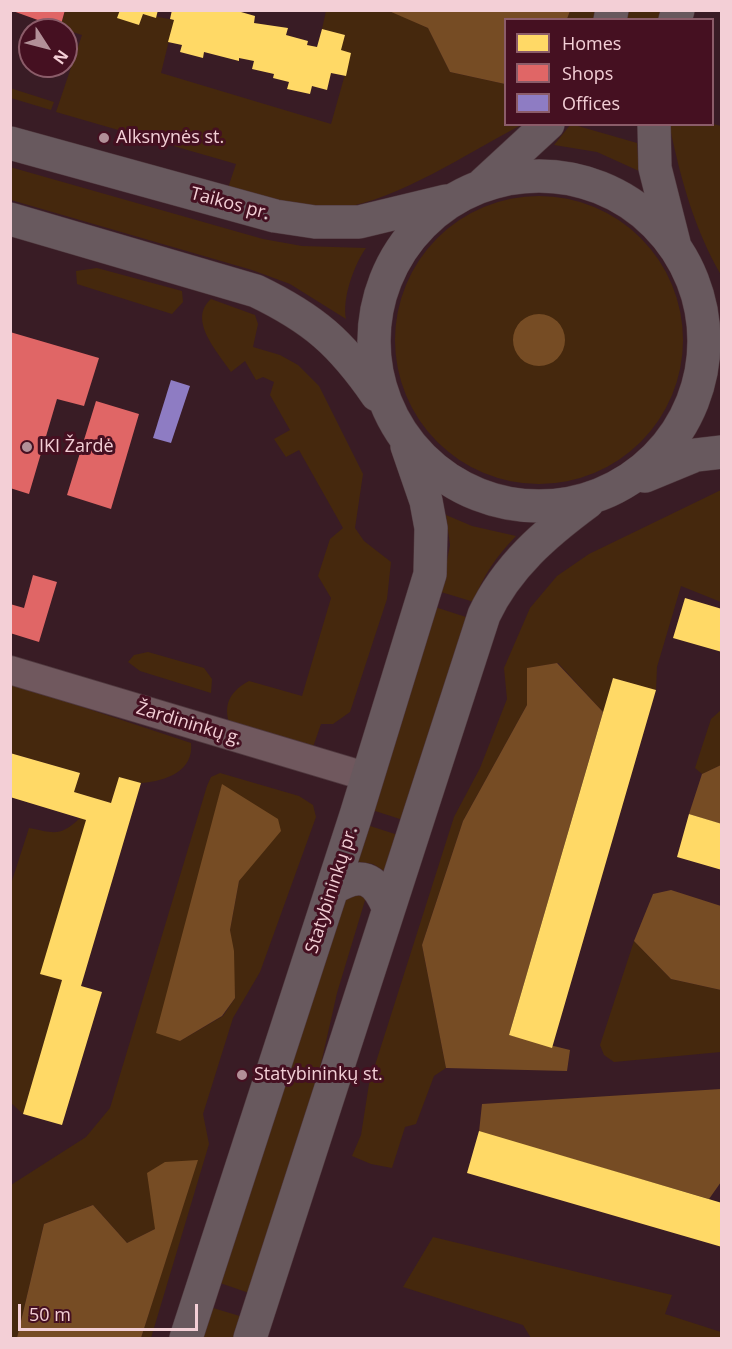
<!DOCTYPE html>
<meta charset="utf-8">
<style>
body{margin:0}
#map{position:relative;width:732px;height:1349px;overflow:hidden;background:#391c25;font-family:"Open Sans",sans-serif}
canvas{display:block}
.frame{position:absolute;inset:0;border:12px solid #f3cfd6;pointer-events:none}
.legend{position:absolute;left:504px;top:18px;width:210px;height:108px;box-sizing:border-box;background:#451021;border:2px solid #8b5c69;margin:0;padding:8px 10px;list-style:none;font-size:18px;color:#f3cfd6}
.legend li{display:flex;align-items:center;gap:12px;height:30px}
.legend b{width:30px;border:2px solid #8b5c69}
.north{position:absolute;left:18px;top:18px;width:60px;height:60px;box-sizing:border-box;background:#451021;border:2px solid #8b5c69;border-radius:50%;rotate:126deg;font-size:16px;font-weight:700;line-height:24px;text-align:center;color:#f3cfd6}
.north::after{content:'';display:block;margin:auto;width:21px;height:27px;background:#b29098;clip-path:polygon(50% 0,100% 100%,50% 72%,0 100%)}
.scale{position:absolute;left:18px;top:1304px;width:180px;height:27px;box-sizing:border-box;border:3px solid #f3cfd6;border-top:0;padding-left:8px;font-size:18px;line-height:21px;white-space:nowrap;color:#f3cfd6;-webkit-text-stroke:4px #451021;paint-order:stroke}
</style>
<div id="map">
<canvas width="732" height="1349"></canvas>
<div class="frame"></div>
<ul class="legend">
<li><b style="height:16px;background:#ffd966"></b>Homes</li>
<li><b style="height:16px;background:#e06666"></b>Shops</li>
<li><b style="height:16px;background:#8e7cc3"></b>Offices</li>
</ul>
<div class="north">N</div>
<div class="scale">50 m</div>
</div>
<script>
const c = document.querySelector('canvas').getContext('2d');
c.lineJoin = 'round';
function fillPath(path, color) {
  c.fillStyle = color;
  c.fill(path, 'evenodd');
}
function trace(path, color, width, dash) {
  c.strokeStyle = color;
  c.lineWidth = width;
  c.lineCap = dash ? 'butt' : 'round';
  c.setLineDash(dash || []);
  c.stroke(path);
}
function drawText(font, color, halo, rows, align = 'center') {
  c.font = font + ' "Open Sans",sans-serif';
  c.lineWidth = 6;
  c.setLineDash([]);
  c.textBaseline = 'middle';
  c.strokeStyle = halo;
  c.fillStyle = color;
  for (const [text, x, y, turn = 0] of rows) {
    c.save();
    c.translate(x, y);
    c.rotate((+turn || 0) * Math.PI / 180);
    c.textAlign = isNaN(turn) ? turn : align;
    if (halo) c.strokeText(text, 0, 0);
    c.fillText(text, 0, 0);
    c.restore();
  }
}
const green = new Path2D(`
 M389,10L428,28L450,72L505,84L506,124L521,125C468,153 399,199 341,208C313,212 256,197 227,191L236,164L56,112L82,35L60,28L65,11H120L118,18L139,25L143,14L174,20L161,73L331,124L351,53L341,50L345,35L322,29L326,11Z
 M570,11H598L595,19L567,20Z
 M629,11H662L659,19L626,20Z
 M10,88L54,102L51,110L11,98Z
 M571,124L637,143L639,171L597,152L554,145Z
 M713,124L721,126V275C695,230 682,183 671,133L670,125Z
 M10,167L263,239L302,246L366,248C354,265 342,298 346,319L290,284L252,270L11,200Z
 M395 340a144 144 0 1 1 288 0a144 144 0 1 1-288 0Z
 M97,268L182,291L183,302L172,314L77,284L76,271Z
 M211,299L255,315L258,324L253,347L280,355L298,365L319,386L363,474L355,528L364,541L391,562L387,599L350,712L333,724H321L313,747L229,722C223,703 232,690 249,681L302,696L331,598L318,576L330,539L343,528L299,450L286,457L274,439L290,430L270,395L274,382L263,377L256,380L245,361L231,372C218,352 187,320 211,299Z
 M721,490V602L681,586L657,667L656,690L613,678L603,712L558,663L528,668L527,705L463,821L422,945L446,1068L434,1076L416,1124L405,1127L392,1168L371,1164L352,1156L361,1135L369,1084L454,817L480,768L507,699L504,668L530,608L557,576L589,554Z
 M446,515L472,526L516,536C497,556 482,576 474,602L441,592L450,545Z
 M435,607L469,618L403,820L372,810Z
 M148,652L204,668L212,679L211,693L140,671L128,662L134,655Z
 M10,683L191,743C194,771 166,781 142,783C135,783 126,779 119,777L111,803L74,792L80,773L11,753Z
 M721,710V765L702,774L695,768L711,719Z
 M220,773L299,796L313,805L316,817L260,972L233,1018L203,1114L209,1144L151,1338H141L197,1160L155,1229L127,1243L93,1205L44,1224L17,1338H11V1185L86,1137L110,1108L207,786L211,777ZM222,785L253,862L239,881L230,930L235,998L223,1016L180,1041L209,837Z
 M80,818L86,820L41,974L62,980L23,1114L11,1103L10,887L29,828C55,833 60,837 80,818Z
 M367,825L398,835L386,872L373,864L355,861Z
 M345,893L366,897L337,993L315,1090L249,1293L220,1283Z
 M634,941L671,979L721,990V1052L614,1062L604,1055L600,1045Z
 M433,1237L672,1295L665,1314L721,1332V1338H531L523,1325L403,1287Z
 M213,1308L243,1317L236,1338H203Z`);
const forest = new Path2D(`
 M389,11H570L567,19L506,20L505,84L450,72L428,28Z
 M513 340a26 26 0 1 1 52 0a26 26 0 1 1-52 0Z
 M557,663L603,712L509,1035L570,1050L567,1071L446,1068L422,945L463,821L527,705V668Z
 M721,765V824L689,814L702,774Z
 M222,784L278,819L281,831L239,881L230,930L234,951L235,998L222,1016L180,1041L156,1033Z
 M671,890L721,906V990L671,979L634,941L653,894Z
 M721,1089V1182L709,1199L479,1132L482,1104Z
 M198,1160L141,1338H17L44,1224L93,1205L127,1243L155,1229L147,1173L165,1162Z`);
const homes = new Path2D(`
 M120,10H158L156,18L143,14L139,25L117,18Z
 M172,10H234L255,16L254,23L288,28L286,35L308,41L307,45L317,47L322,29L345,35L341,50L351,53L346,76L331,73L327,90L312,86L310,94L287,89L289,82L273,78L274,74L252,69L254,61L239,58V61L204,52L203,58L180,52L182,45L168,42L174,20L170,19Z
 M685,598L722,609V652L673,638Z
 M613,678L656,690L552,1048L509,1035Z
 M10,753L80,773L74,792L111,803L119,777L141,783L81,986L102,992L62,1125L23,1114L62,980L40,974L86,820L10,797Z
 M689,814L722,824V870L677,857Z
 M479,1131L722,1203V1247L467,1173Z`);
const shops = new Path2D(`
 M10,10H65L60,28Z
 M10,332L99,358L84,406L57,399L29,494L10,488Z
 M96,401L139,414L111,509L67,495Z
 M33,575L57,582L39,642L10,633V604L24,608Z`);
const offices = new Path2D(`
 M171,380L190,386L171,443L153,438Z`);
const street = new Path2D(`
 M10,670L368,777`);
const primary = new Path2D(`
 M610,20L612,10
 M675,20L678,10
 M654,124L655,168L674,243
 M10,143L275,216L315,222H359L446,201
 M374 341a165 165 0 1 1 330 0a165 165 0 1 1-330 0Z
 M483,184L548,124
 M10,219L256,291C314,319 341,343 377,395
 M645,476L696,455L722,452
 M332,889C361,871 375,877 388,907
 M186,1338L356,815L430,574L431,528L426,501L407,446
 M250,1338L484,615C507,566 546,533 588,502`);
const markers = [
 [104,138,6,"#b29098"],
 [27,447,6,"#b29098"],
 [242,1075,6,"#b29098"]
];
const poiNames = [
 ["Alksnynės st.",116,138],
 ["IKI Žardė",39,447],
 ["Statybininkų st.",254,1075]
];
const streetNames = [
 ["Taikos pr.",230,204,15],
 ["Žardininkų g.",189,724,17],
 ["Statybininkų pr.",332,890,-72]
];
fillPath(green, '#45280d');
fillPath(forest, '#764c24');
fillPath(homes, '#ffd966');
fillPath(shops, '#e06666');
fillPath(offices, '#8e7cc3');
trace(street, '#50393f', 30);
trace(primary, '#50393f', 34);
trace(street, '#70585e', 28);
trace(primary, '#68595e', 33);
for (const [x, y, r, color] of markers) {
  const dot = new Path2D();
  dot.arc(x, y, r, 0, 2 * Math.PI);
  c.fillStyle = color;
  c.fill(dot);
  trace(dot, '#451021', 2);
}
drawText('18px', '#f3cfd6', '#451021', poiNames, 'left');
drawText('18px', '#f3cfd6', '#451021', streetNames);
</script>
